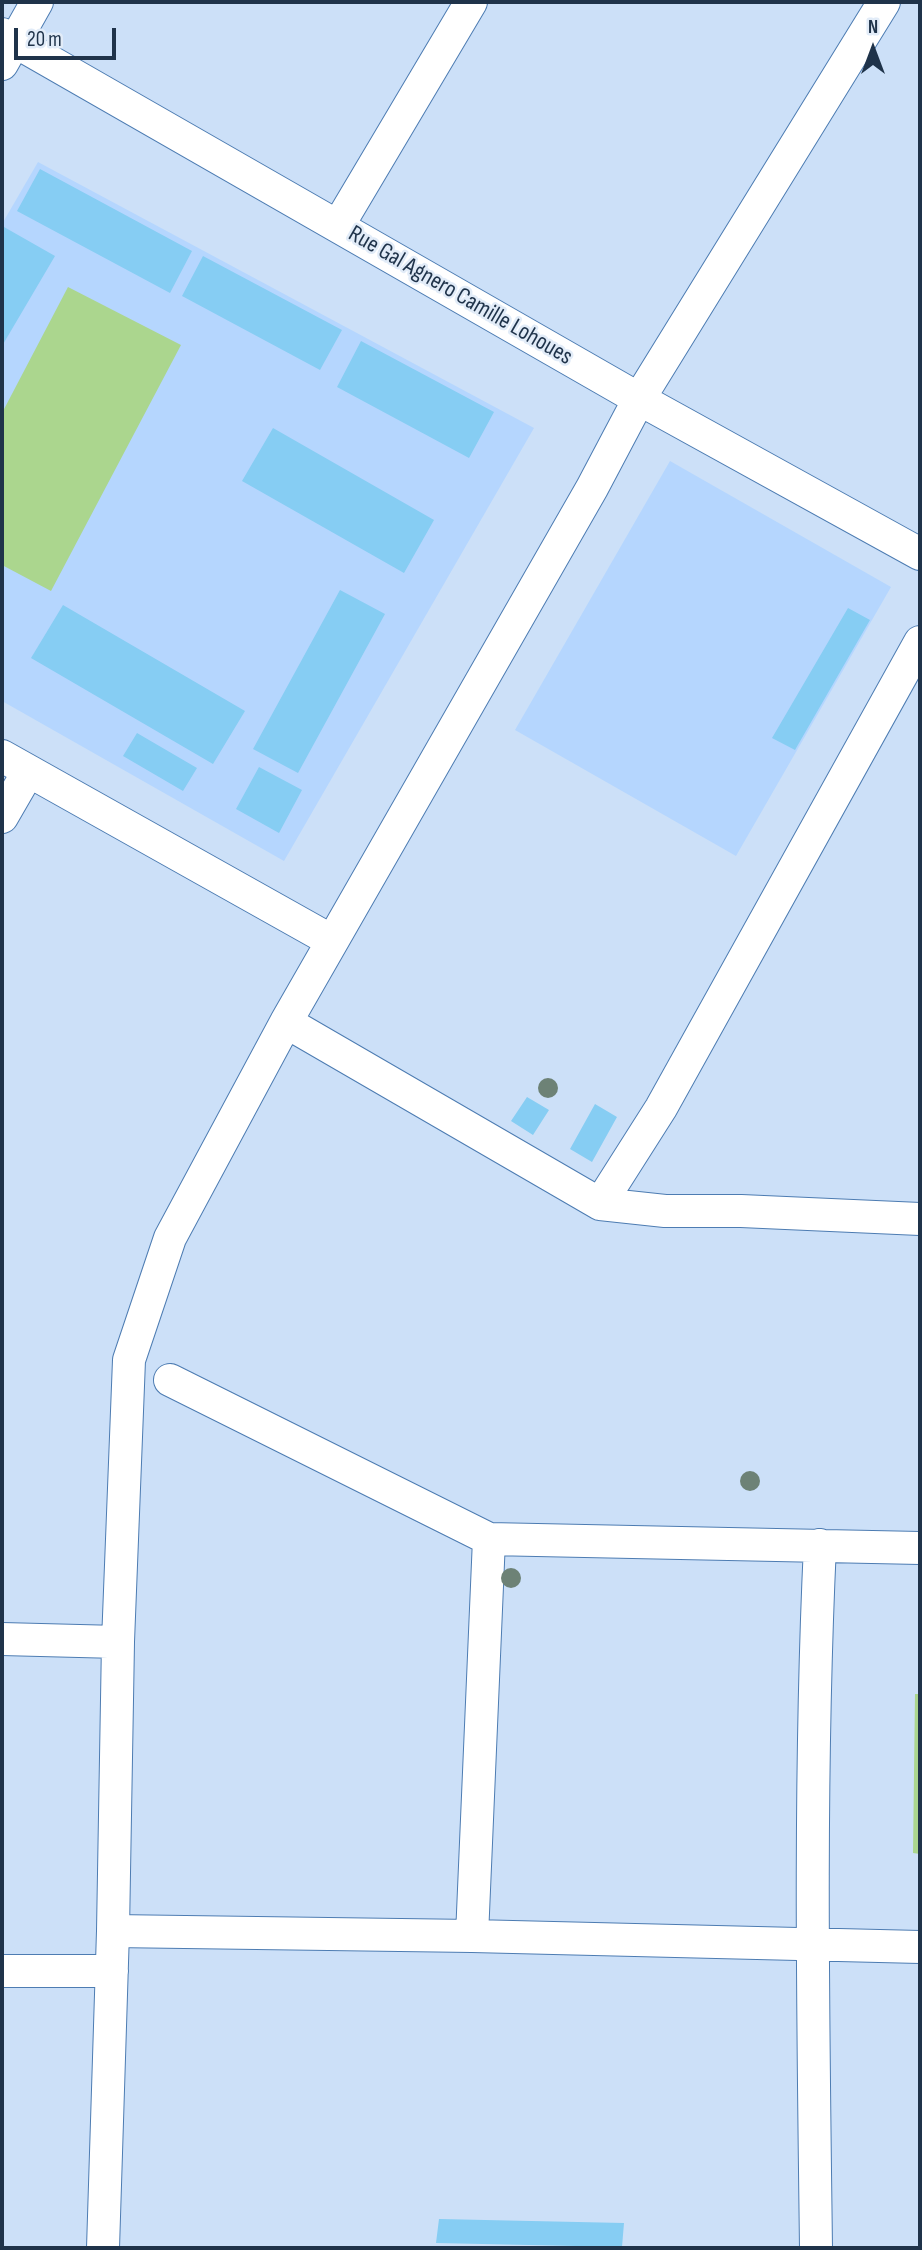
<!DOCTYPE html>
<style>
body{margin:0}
#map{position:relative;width:922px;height:2250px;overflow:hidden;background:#cce0f8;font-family:"Sofia Sans Condensed",sans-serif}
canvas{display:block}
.frame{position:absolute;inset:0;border:4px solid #1f334a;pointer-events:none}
.north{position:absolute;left:838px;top:14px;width:70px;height:70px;-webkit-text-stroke:5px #e2ecf8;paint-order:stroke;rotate:0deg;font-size:19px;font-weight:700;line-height:28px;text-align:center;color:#1f334a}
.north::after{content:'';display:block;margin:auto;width:24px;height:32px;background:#1f334a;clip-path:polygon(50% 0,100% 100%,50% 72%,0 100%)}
.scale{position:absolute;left:14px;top:28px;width:102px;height:32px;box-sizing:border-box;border:4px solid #1f334a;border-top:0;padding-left:9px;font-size:21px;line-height:24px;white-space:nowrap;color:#1f334a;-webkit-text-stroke:5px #e2ecf8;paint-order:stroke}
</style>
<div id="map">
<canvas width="922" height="2250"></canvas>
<div class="frame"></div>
<div class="north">N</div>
<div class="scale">20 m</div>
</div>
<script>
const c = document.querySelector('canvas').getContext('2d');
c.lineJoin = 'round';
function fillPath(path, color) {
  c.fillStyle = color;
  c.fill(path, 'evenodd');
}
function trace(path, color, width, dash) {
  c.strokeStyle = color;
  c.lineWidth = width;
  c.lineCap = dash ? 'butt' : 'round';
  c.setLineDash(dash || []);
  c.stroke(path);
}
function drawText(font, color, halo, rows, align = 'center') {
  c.font = font + ' "Sofia Sans Condensed",sans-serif';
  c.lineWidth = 5;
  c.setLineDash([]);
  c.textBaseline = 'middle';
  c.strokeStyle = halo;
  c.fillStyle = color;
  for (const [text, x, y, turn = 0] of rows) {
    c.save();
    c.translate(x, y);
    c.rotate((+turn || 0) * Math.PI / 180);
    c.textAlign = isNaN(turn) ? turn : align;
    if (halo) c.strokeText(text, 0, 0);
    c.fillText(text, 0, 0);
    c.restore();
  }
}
const built = new Path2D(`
 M38,162L534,428L284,861L2,701V224Z
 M670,461L891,587L736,856L515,730Z`);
const green = new Path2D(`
 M68,287L181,345L51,591L2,565V413Z
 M915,1694H920V1854L913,1853Z`);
const building = new Path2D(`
 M40,169L192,251L170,293L17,211Z
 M4,227L55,256L2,346V231Z
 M203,256L342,330L320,370L182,296Z
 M361,341L494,412L469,458L337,387Z
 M273,428L434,520L404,573L242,481Z
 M340,590L385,614L298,773L253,749Z
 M63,605L245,711L213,764L31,658Z
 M848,608L870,620L795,750L772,738Z
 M137,733L197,768L183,791L123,756Z
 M259,767L302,790L279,833L236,809Z
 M527,1097L549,1110L533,1135L511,1121Z
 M595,1104L617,1117L592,1162L570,1149Z
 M439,2219L624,2223L622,2247L436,2243Z`);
const minor = new Path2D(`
 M2,34L639,399L920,554
 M2,64L37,2
 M338,226L471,2
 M2,756L332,941
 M2,817L28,772
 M286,1022L600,1204L665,1211H741L920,1219
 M600,1204L661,1108L920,642
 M170,1380L489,1539L920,1548
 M2,1639L118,1642
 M113,1931L472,1936L920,1947
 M472,1936L489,1539
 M2,1971H112
 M103,2248L113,1931L118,1642L129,1360L170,1238L286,1022L592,488L639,399L884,2
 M816,2248C813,2014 809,1779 820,1545`);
const trees = [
 [548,1088],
 [750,1481],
 [511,1578]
];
const streetNames = [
 ["Rue Gal Agnero Camille Lohoues",460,296,30]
];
fillPath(built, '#b5d6fe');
fillPath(green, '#abd68e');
fillPath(building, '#86cdf3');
trace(minor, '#4d7cb2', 34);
trace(minor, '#fff', 32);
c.fillStyle = '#6d8276';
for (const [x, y] of trees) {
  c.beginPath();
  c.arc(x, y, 10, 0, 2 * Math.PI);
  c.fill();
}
drawText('24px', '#1f334a', '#e2ecf8', streetNames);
</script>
